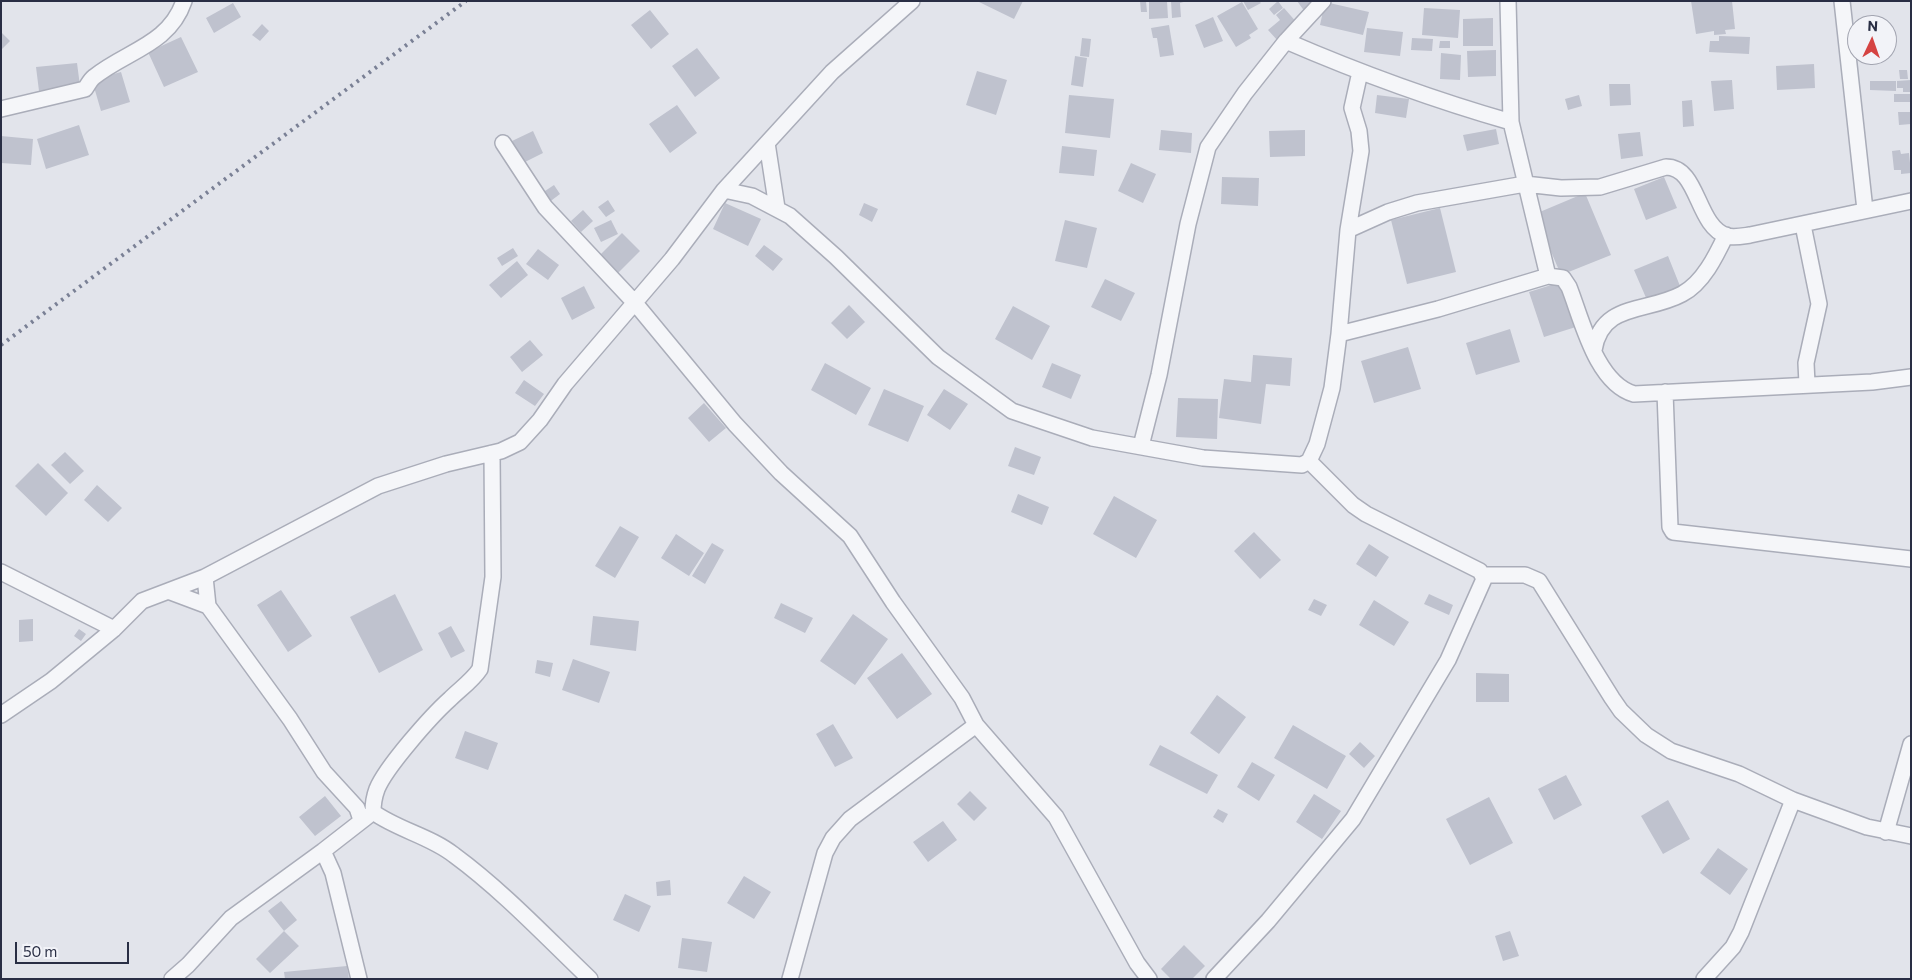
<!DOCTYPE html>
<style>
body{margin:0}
#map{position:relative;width:1912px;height:980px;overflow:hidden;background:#e2e4eb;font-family:Commissioner,sans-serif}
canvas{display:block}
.frame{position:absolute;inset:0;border:2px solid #292e44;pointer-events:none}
.north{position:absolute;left:1847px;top:15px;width:50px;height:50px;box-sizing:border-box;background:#f2f3f8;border:1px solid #a2a4b0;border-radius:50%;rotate:3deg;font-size:14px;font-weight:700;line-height:20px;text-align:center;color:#292e44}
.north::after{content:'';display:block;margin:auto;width:18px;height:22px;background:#d54342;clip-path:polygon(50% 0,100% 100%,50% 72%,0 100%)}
.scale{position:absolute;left:15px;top:942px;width:114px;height:22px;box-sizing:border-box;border:2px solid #292e44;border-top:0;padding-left:6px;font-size:15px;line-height:18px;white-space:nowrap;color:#292e44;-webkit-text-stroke:4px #f2f3f8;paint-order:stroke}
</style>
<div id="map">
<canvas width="1912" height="980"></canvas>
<div class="frame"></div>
<div class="north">N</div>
<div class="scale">50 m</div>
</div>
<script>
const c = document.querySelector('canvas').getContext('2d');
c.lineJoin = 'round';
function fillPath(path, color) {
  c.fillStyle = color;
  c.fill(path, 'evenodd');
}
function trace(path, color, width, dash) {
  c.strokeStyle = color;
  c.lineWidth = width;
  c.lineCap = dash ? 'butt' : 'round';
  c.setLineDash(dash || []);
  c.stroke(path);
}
const building = new Path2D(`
 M977,1H1023L1014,19Z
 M1140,1H1146L1147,12H1141Z
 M1149,1H1167L1168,18L1149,19Z
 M1171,1H1187L1180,3L1181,17L1172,18Z
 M1243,1H1259L1261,3L1248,10Z
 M1278,1L1283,8L1274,15L1269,9Z
 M1297,1H1316L1305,12Z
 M1691,1H1732L1735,29L1725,30L1726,34L1714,35V31L1696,34Z
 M1242,2L1258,29L1249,35L1251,38L1236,47L1217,16Z
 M1325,2L1369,12L1363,35L1320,25Z
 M233,3L241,17L214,33L206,18Z
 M1284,8L1298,24L1278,41L1268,30L1280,20L1276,15Z
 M1424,8L1460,10L1458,38L1422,35Z
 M650,10L669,34L651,49L631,25Z
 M1213,17L1223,41L1204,48L1195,25Z
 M1493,18V46H1463V19Z
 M262,24L269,31L260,41L252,35Z
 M1169,25L1174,55L1160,57L1157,38H1153L1151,28Z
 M1367,28L1403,32L1400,56L1364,52Z
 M1,32L10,41L1,50Z
 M1719,36L1750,37L1749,54L1709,52L1710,41H1719Z
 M181,37L198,72L164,87L148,52Z
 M1082,38L1091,39L1089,57L1080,56Z
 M1412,38L1433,39L1432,51L1411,50Z
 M1440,41H1450V48H1439Z
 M697,48L720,78L695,97L672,66Z
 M1496,50V76L1468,77L1467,51Z
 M1441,53L1461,55L1460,80L1440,79Z
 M1075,56L1087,58L1083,87L1071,85Z
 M77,63L80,86L39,91L36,67Z
 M1814,64L1815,88L1777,90L1776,66Z
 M1899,70H1907L1908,79H1900Z
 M977,71L1007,80L996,115L966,105Z
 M121,72L130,102L101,111L92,80Z
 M1732,80L1734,109L1714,111L1711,81Z
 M1911,80V92H1903V88H1897V81Z
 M1870,81H1896V91L1870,90Z
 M1609,84H1630L1631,105L1610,106Z
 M1894,94H1911V102H1894Z
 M1069,95L1114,99L1110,138L1065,133Z
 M1377,95L1409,99L1406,118L1375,113Z
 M1579,95L1582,106L1568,110L1565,99Z
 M1692,100L1694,126L1683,127L1682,101Z
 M677,105L697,133L670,153L649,124Z
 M1898,112H1911V124L1899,125Z
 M79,125L89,155L46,169L37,139Z
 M1496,129L1499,144L1467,151L1463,135Z
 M1161,130L1192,133L1191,153L1159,150Z
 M1305,130V156L1270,157L1269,131Z
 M533,131L543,153L523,163L512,141Z
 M1640,132L1643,156L1621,159L1618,134Z
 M1,136L33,139L31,165L1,163Z
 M1062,146L1097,150L1094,176L1059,173Z
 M1900,150L1901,154L1909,153L1911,173L1901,174V170H1894L1892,151Z
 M1131,163L1156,174L1143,203L1118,191Z
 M1222,177L1259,178L1258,206L1221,204Z
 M1664,177L1677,208L1646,220L1634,189Z
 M554,185L560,194L548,203L542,193Z
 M1585,193L1611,255L1561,275L1535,214Z
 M608,200L615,211L606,217L598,207Z
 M725,203L761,219L748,246L713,229Z
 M864,203L878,209L872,222L859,215Z
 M1440,208L1456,272L1407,284L1391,220Z
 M583,210L593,221L581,232L571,221Z
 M611,220L618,234L601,242L594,228Z
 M1065,220L1097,228L1087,268L1055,261Z
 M622,233L640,251L616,275L598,257Z
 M764,245L783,259L773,271L755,256Z
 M513,248L518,256L502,266L497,258Z
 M538,249L559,265L548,280L526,264Z
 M1668,256L1680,286L1647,300L1634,270Z
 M517,261L528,275L501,298L489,285Z
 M1105,279L1135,293L1121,321L1091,307Z
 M1564,281L1579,326L1544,337L1529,292Z
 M584,286L595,308L572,320L561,298Z
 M849,305L865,322L847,339L831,323Z
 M1013,306L1050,326L1032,360L995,339Z
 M1510,329L1520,362L1476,375L1466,343Z
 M530,340L543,355L522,372L510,357Z
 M1408,347L1421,389L1374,403L1361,361Z
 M1253,355L1292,358L1290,386L1266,384L1261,424L1219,418L1224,379L1251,382Z
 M825,363L871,388L856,415L811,390Z
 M1052,363L1081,375L1071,399L1042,387Z
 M524,380L544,394L535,406L515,393Z
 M884,389L924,406L908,442L868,425Z
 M944,389L968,404L950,430L927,415Z
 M1178,398L1218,399L1217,439L1176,437Z
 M704,403L726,428L709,442L688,418Z
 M1015,447L1041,457L1034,475L1008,466Z
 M65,452L84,471L70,484L51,465Z
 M38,463L68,493L46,516L15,486Z
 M97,485L122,508L108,522L84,500Z
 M1018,494L1049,507L1042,525L1011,512Z
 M1114,496L1157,520L1136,558L1093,534Z
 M620,526L639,537L615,578L595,566Z
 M1254,532L1281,560L1260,579L1234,551Z
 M676,534L704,553L689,576L661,558Z
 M712,543L724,550L705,584L692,576Z
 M1369,544L1389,557L1376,577L1356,564Z
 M281,590L312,636L288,652L257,605Z
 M395,594L423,650L379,673L350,617Z
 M1429,594L1453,605L1449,615L1424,604Z
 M1314,599L1327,605L1321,616L1308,610Z
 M1374,600L1409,622L1394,646L1359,625Z
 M781,603L813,618L805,633L774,618Z
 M853,614L888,639L855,685L820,661Z
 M593,616L639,621L636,651L590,645Z
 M33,619V641L19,642V620Z
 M451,626L465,651L451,658L438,633Z
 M79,629L86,634L81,641L74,636Z
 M902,653L932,694L897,719L867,678Z
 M573,659L610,672L599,703L562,690Z
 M537,660L553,663L550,677L535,673Z
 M1476,673L1509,674V702H1476Z
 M1217,695L1246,717L1219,754L1190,733Z
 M833,724L853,758L835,767L816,734Z
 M1293,725L1346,756L1327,789L1274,758Z
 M465,731L498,743L488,770L455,758Z
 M1360,742L1375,756L1364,768L1349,754Z
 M1160,745L1218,775L1207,794L1149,765Z
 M1252,762L1275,775L1259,801L1237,787Z
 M1566,775L1582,805L1554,820L1538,789Z
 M970,791L987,808L974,821L957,804Z
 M1314,794L1341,811L1322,839L1296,822Z
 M325,796L341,816L315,836L299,817Z
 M1489,797L1513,843L1470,865L1446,819Z
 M1668,800L1690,839L1663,854L1641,816Z
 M1218,809L1228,814L1223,823L1213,817Z
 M943,821L957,840L928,862L913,842Z
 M1718,848L1748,869L1730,895L1700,873Z
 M744,876L771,892L754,919L727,903Z
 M670,880L671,895L657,896L656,882Z
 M625,894L651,906L639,932L613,920Z
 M281,901L297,920L284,931L268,911Z
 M284,931L299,946L270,973L256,959Z
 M1510,931L1519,956L1503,961L1495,936Z
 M682,938L712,942L707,972L678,968Z
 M1184,945L1205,966L1192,979H1171L1161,969Z
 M347,966L349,979H285L284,972Z`);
const minor = new Path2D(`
 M1508,1L1511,122
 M1842,1L1865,210
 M1286,41C1360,73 1434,100 1511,122L1548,276
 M1,109L85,89C88,85 90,80 94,77C126,51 169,45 184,1
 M503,143L545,207L635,303L735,424L781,473L850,536L893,602L962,698L976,725L1056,817L1137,963L1149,979
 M767,143L777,208
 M724,190L752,196L790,216L836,257L938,357L1012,411L1092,438L1203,458L1302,465L1309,461L1317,444L1332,388L1339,334L1438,309L1548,276L1563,278L1569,287C1582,320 1596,383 1634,394L1872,382L1911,377
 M1803,225L1819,304L1806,363L1807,384
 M1348,230L1361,151L1359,131L1352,108L1360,72
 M1339,334L1348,230L1388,212L1417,203L1525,184L1561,188L1600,187L1666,167C1699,167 1696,226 1727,236C1734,238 1743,236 1750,235L1911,201
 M1594,350C1602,302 1647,313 1682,294C1703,283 1716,256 1726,235
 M1665,392L1670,527L1673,532L1911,559
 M1141,446L1159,375L1188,224L1208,147L1245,93L1286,41L1323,1
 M1,572L114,629
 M1484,575H1525L1539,581L1612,698L1621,711L1646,735L1671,751L1739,774L1793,800L1867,827L1911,836
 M205,577L208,606L290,719L324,772L357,808L361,820
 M168,591L208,606
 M1,715L51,681L114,629L142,601L205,577L378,486L446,464L501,451L520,442L540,420L565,384L672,259L724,190L832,72L912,1
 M373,812C373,804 374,797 377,789C386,767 431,716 450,699C460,689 472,681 480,669L493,577L492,453
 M373,812C398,830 430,836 454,855C503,891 546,937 590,979
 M1886,832L1911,744
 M323,851L333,873L359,979
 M172,979L188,965L231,918L323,851L368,816
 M790,979L825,853L833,838L850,819L976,725
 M1214,979L1268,921L1353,819L1448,660L1484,579L1480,571L1366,514L1353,505L1309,461
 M1704,979L1733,947L1741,932L1793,800`);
const rail = new Path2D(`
 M1,345L466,1`);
fillPath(building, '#bfc2ce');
trace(minor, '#aaadb9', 18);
trace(minor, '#f5f6f9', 15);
trace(rail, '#7a8095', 4, [2.5, 5]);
</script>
